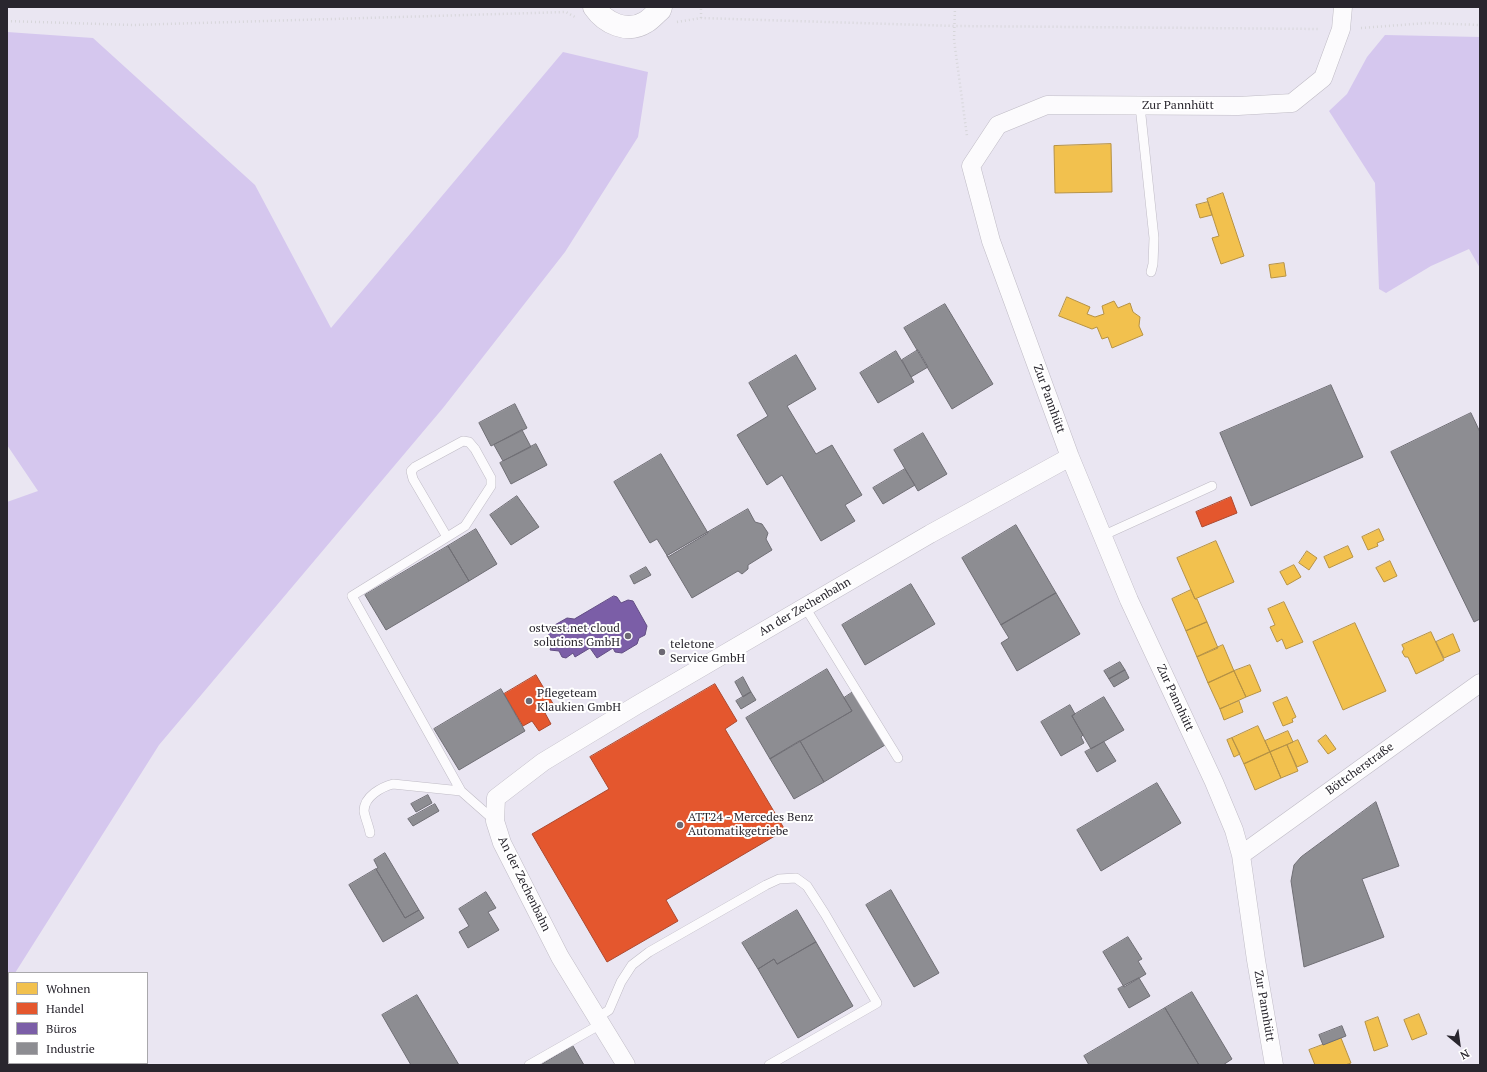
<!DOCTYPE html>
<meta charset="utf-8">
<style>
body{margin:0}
#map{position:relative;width:1487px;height:1072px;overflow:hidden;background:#eae6f2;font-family:"PT Serif",serif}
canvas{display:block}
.frame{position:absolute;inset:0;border:8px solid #29262e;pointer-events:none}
.legend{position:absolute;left:8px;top:972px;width:140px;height:92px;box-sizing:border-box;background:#fff;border:1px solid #a9a8ab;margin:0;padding:5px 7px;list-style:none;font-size:12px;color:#29262e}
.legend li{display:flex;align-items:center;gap:8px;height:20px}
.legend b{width:20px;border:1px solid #a9a8ab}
.north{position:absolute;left:1439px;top:1024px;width:40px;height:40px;-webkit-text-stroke:3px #fff;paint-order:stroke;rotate:151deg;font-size:11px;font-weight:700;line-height:16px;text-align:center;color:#29262e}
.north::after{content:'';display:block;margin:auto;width:14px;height:18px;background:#29262e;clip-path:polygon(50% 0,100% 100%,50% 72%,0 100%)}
</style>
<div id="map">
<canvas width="1487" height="1072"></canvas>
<div class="frame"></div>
<ul class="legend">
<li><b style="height:11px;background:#f2c14e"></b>Wohnen</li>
<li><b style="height:11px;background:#e4572e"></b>Handel</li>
<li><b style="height:11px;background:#7b5ea7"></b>Büros</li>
<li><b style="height:11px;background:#8d8d92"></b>Industrie</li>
</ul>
<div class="north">N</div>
</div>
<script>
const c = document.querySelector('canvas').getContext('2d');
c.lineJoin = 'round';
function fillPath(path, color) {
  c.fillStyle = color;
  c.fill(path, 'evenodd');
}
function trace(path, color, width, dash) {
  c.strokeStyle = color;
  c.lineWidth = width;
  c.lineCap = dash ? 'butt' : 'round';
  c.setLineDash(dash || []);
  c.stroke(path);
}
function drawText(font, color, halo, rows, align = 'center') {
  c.font = font + ' "PT Serif",serif';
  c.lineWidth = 4;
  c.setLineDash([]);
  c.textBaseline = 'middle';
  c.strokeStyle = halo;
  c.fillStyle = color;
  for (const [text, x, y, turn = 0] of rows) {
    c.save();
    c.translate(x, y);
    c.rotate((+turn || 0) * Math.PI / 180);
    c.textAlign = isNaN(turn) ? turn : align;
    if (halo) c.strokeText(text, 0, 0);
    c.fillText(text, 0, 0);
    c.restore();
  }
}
const green = new Path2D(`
 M7,32L93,38L255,185L331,328L563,52L648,72L638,137L565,252L443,408L159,745L15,973H9V983L7,986V502L38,491L7,445Z
 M1385,35L1480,37V268L1469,249L1431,266L1386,293L1379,289L1375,183L1329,111L1347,94L1367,57Z`);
const homes = new Path2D(`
 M1111,144L1112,192L1055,193L1054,146Z
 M1223,193L1244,256L1221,264L1212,238L1219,236L1207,199Z
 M1208,202L1212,215L1200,218L1196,205Z
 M1284,263L1286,276L1271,278L1269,265Z
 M1067,297L1090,307L1087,314L1095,317L1104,314L1102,306L1114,301L1118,308L1130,303L1133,312L1140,317L1139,326L1143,335L1112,348L1108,337L1102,339L1097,327L1092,329L1059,316Z
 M1379,529L1384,540L1377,543L1378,546L1368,550L1362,537Z
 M1216,541L1234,582L1195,599L1177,558Z
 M1348,546L1353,557L1329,568L1324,557Z
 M1307,551L1317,558L1309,570L1299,563Z
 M1390,561L1397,576L1384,582L1376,568Z
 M1294,565L1301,577L1287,585L1280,572Z
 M1191,590L1195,599H1197L1207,622L1186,631L1172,599Z
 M1284,602L1303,642L1286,649L1282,639L1277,642L1270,627L1275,625L1268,609Z
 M1207,622L1218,648L1197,657L1186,631Z
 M1355,623L1386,691L1343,710L1313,642Z
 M1431,632L1444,660L1416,674L1408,657H1405L1402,652L1404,649L1402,645Z
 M1453,634L1460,651L1444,658L1436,642Z
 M1223,645L1234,671L1208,683L1197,657Z
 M1250,665L1261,691L1246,697L1234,671Z
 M1234,671L1246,697L1220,709L1208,683Z
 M1287,697L1296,717L1292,719L1293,722L1283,726L1273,703Z
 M1239,701L1243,712L1224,720L1220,709Z
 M1258,726L1270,752L1244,764L1232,738Z
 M1288,731L1293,742L1270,752L1265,741Z
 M1326,735L1336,749L1328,754L1318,741Z
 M1232,738L1240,754L1234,757L1227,740Z
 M1298,740L1308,762L1297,767L1287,745Z
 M1287,745L1298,771L1281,778L1270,752Z
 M1270,752L1281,778L1255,790L1244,764Z
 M1419,1014L1427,1034L1412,1040L1404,1020Z
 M1378,1017L1388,1046L1374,1051L1365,1022Z
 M1341,1038L1351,1063L1345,1065H1315L1309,1050Z`);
const shops = new Path2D(`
 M1231,497L1237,513L1202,527L1196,512Z
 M536,675L555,707L545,713L551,724L539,731L532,721L523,726L504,694Z
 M715,684L737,721L725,729L785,830L666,900L678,921L607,962L532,834L609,789L590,757Z`);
const offices = new Path2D(`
 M614,596L617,597L621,603L628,600L633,601L647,626L645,635L639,638L637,644L622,653L615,652L613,648L597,658L590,648L575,657L573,653L566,658L562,657L559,651L550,650L552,643L554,642L546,630L567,618L574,619Z`);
const industry = new Path2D(`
 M945,304L993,384L952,409L904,328Z
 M918,350L928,367L911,377L902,360Z
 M896,351L914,382L878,403L860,373Z
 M796,355L816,389L787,406L816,454L832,445L862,495L845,505L855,521L821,541L782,475L767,485L737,435L768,416L749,383Z
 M1331,385L1363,457L1251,506L1220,433Z
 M515,404L527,428L491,446L479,423Z
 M1471,413L1480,432V619L1474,622L1391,452Z
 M522,430L531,447L503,461L494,445Z
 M923,433L947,474L918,491L894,450Z
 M536,444L547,465L511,484L500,463Z
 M661,454L708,533L668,557L657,539L650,543L614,482Z
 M905,469L915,485L883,504L873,488Z
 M517,496L539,527L511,545L490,515Z
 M748,509L755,522L762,524L768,533L766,539L772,550L748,565V569L742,574L738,571L692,598L667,556Z
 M1016,525L1056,593L1001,625L962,558Z
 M476,529L497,564L469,581L448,546Z
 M448,546L469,581L386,630L365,595Z
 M646,567L651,575L634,584L630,576Z
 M911,584L935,624L865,665L842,625Z
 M1056,593L1080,634L1017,671L1001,643L1009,638L1001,625Z
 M1120,662L1125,670L1109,679L1104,671Z
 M827,669L852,711L770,759L746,718Z
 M1125,670L1129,678L1114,687L1109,679Z
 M743,677L751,692L743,697L735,682Z
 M501,689L525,731L459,770L434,729Z
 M751,692L756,700L741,709L736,701Z
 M853,692L885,745L824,782L800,741L852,711L844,698Z
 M1104,697L1124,730L1091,749L1072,716Z
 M1070,705L1075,714L1072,716L1083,735L1081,737L1084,743L1061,756L1041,722Z
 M800,741L824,782L794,799L770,759Z
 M1104,742L1116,761L1097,772L1085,752Z
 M1157,783L1181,823L1101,871L1077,830Z
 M428,795L432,803L416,812L411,804Z
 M1376,802L1399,866L1362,879L1384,937L1304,967L1291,881L1294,865L1301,857Z
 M435,804L439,811L413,826L408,819Z
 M385,853L419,910L405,918L376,869L378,868L374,860Z
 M376,869L405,918L419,910L424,918L383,942L349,885Z
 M891,890L939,973L914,987L866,905Z
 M486,892L496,908L488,912L499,930L468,948L459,932L469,926L459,909Z
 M797,910L816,942L777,964L774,959L758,969L742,943Z
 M1128,937L1142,959L1138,961L1146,974L1124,987L1103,952Z
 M816,942L853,1006L798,1038L758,969L774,959L777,964Z
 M1139,978L1150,996L1129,1008L1118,989Z
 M1192,992L1232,1059L1223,1065H1199L1165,1008Z
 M417,995L459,1065H411L382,1015Z
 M1165,1008L1199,1065H1089L1084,1056Z
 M1342,1026L1346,1036L1323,1045L1319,1035Z
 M573,1046L584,1065H541Z`);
const path = new Path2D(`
 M955,7L954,40L967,136
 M701,18V7
 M7,21L132,25L566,12L575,17
 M677,22L701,18L954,26L1320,29
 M1361,28L1427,23L1480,25`);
const service = new Path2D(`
 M1140,106L1154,238L1153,264L1151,272
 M1102,536L1212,486
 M447,537L413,479L411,471L415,467L463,441L469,442L475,449L491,478V486L465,526L352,596L461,791L495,821
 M805,607L898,758
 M370,833C369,826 365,818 364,811C364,796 382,787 393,784L461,791
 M597,1018L609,1010L621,982L632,965L649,952L766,885L779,879L796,878L807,886L825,914L877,1003L769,1065
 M529,1065L601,1024`);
const minor = new Path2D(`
 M1241,855L1480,683
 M626,1065L560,957L502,843L495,821L496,798L543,762L637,705L930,534L1070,457
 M1274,1065L1256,960L1241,855L1234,830L1214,782L1129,600L1070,457L991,241L971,166L998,125L1047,105L1238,106L1292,103L1323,78L1341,29L1343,7`);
const secondary = new Path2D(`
 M594,7C605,23 627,34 646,22C651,19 655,14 660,10L661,7`);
const markers = [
 [628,636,4,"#6d6973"],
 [662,652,4,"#6d6973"],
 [529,701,4,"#6d6973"],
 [680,825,4,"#6d6973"]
];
const streetNames = [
 ["Zur Pannhütt",1178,106],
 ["Zur Pannhütt",1049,399,70],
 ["An der Zechenbahn",805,607,-30],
 ["Zur Pannhütt",1175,698,65],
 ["Böttcherstraße",1360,769,-36],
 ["An der Zechenbahn",524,884,64],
 ["Zur Pannhütt",1264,1006,80]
];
const poiNames = [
 ["ostvest.net cloud",620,629,"right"],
 ["solutions GmbH",620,643,"right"],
 ["teletone",670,645],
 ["Service GmbH",670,659],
 ["Pflegeteam",537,694],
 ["Klaukien GmbH",537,708],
 ["ATT24 - Mercedes Benz",688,818],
 ["Automatikgetriebe",688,832]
];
fillPath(green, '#d5c7ee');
fillPath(homes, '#f2c14e');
trace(homes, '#b69244', 1);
fillPath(shops, '#e4572e');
trace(shops, '#ac482e', 1);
fillPath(offices, '#7b5ea7');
trace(offices, '#624d83', 1);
fillPath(industry, '#8d8d92');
trace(industry, '#6f6e74', 1);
trace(service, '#bfbbc5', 10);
trace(minor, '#bfbbc5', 19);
trace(secondary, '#bfbbc5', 23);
trace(path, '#d7d6da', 2.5, [1, 3]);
trace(service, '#fcfbfd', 9);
trace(minor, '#fcfbfd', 18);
trace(secondary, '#fcfbfd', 22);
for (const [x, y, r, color] of markers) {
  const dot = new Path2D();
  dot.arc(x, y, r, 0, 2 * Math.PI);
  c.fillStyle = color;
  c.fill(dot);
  trace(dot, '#fff', 1.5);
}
drawText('12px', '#29262e', '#fff', streetNames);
drawText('12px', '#29262e', '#fff', poiNames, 'left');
</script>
